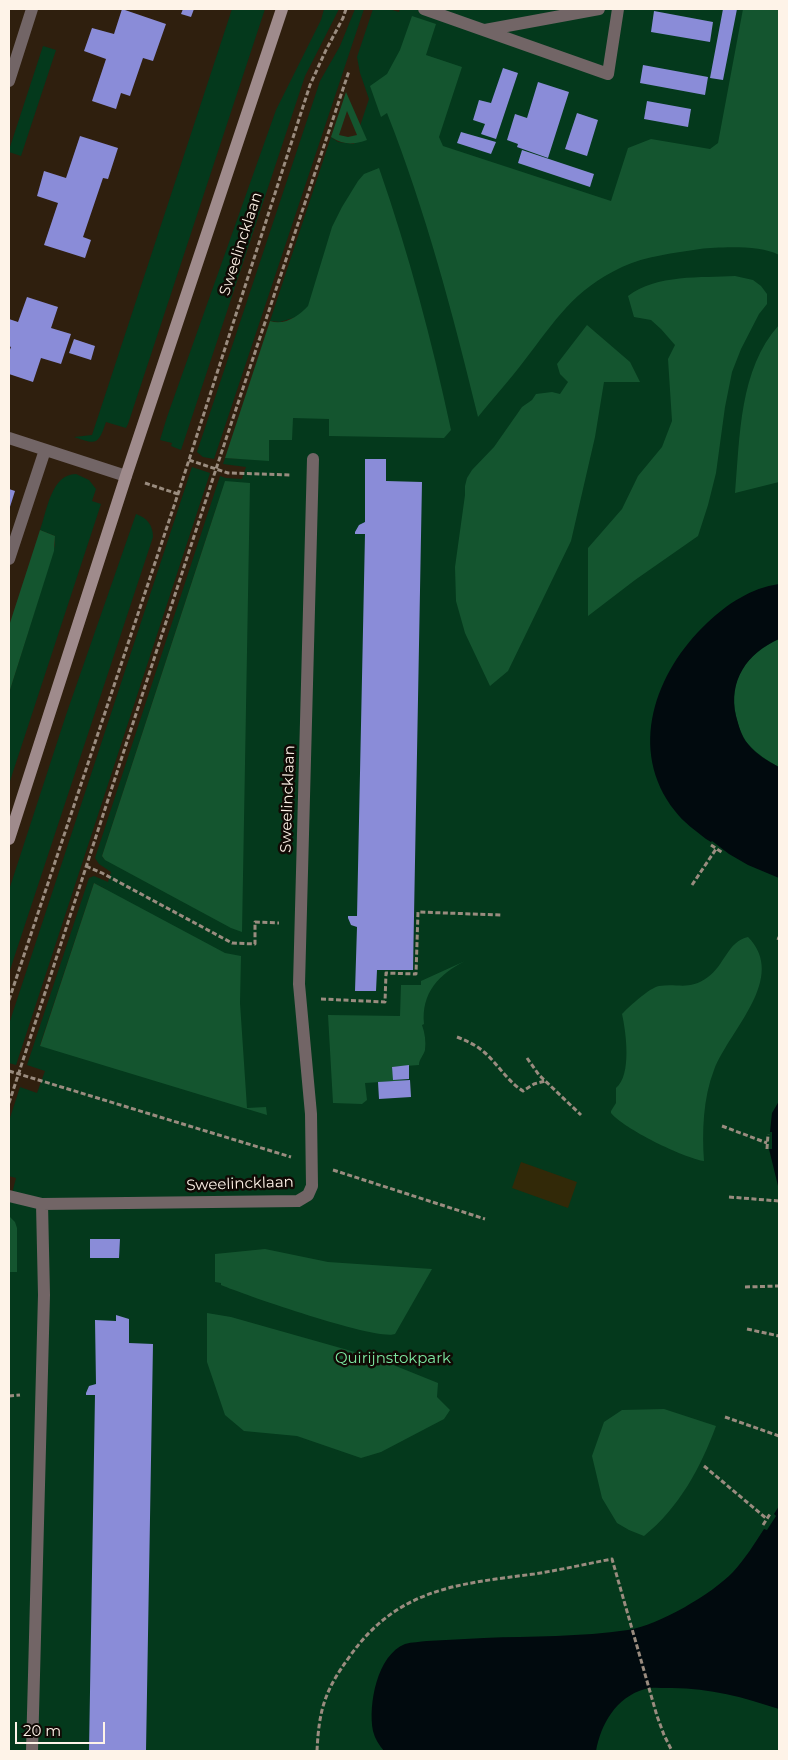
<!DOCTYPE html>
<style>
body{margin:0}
#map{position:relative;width:788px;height:1760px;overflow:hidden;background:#2f1f0e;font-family:Montserrat,sans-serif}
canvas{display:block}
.frame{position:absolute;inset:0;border:10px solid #fef3e8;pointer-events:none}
.scale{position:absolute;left:15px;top:1722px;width:90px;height:22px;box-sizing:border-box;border:2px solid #fef3e8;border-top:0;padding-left:6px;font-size:15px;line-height:18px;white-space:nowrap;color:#fef3e8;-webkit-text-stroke:4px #110a05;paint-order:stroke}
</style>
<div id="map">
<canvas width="788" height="1760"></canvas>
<div class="frame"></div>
<div class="scale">20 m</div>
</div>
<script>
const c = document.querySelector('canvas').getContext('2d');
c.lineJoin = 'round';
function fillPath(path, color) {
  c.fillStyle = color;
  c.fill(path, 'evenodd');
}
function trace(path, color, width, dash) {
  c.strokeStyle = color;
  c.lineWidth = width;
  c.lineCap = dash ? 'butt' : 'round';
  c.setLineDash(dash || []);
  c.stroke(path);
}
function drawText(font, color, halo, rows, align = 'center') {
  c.font = font + ' Montserrat,sans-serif';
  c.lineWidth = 5;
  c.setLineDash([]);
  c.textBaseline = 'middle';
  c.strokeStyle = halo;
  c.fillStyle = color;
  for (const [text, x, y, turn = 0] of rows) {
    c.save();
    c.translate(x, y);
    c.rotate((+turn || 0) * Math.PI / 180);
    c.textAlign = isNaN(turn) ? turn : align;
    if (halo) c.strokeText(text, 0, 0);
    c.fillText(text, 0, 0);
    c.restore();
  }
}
const green = new Path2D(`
 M232,9H265L128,424L126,428L106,422C98,445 97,445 74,437L92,435Z
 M324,9H339L305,76L181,450L171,446L172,443L160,440L167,417L276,110L321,20Z
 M355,9H364L214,459L203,457L197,452L320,81L340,46Z
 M373,9H389L399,12L400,9H779V1751H9V1205L16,1178L9,1176V1121L20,1087L37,1093L45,1071L27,1065L89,878L94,876L108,882L111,872L99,864L95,858L220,476L226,478L242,479L246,467L223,464L225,458L249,459L296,317L280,322L270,321L331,137L338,142L354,144L369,99L360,73L357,57ZM225,481L105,860L102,856ZM94,883L105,889L52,1049L40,1045Z
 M43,46L56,50L21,156L9,152V150Z
 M192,467L210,473L16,1065L9,1063V1024Z
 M76,474L89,480L96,489L92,501L101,504L9,784V693L55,545V536L40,530C47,511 51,474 76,474Z
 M136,514C147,518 153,525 153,537L9,973V890L66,715Z`);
const forest = new Path2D(`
 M743,9H779V255C760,245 721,247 700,249C674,253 646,256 622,267C573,290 556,320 524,361C510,380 493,398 478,417C453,314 426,212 387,113L381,117L370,86L387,74L400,50L412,16L436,24L426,55L462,67L439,137L443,146L611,201L628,148L651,139L710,149L718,143Z
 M346,92L367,140C353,145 344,145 331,137ZM347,111L357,135L348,137L339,135Z
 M379,168C409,254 432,341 451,430L444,438L329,436V419L293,418L292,440H269V461L225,458L270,321C284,326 299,316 308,306L332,227L342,207L358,181L364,174Z
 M735,276L753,280L761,286L767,294V304L759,314L741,349L732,372L725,407L716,473L708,505L698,536L635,580L588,616V548L622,509L638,476L662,447L672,421L668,359L675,345L661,329L651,320L634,317L628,296C656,274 702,278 735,276Z
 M587,325L630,362L640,382H604L595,437L571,541L508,671L490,686L465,633L456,601L455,567L465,495V486L467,478L472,470L494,447L522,407L532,400L536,394L552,392L560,394L568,382L560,374L557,364Z
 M779,325V482L735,493C740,437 739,369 779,325Z
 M225,481L250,483L242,932L231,928L105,860L102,856Z
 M40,530L55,536L54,551L9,693V626Z
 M779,639V767C768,761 757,754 748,744C742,736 738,726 736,716C728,678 746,655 779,639Z
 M94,883L225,953L241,956L240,1003L247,1108L266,1107L267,1115L40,1046Z
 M748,937C788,978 730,1029 714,1070C703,1098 702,1132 704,1161C684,1158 624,1129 611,1113V1111L616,1103V1088C632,1075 626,1032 622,1014C630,1006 649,988 659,986C679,983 689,991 708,977C724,966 728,941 748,937Z
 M465,961C439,974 421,993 424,1024L422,1025C425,1033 426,1042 425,1050C424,1055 419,1059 419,1065L392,1067L394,1080H410L365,1083L367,1100L362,1104L333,1103L328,1015L400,1016L401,985H421V981Z
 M9,1216L15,1222L17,1228V1272H9Z
 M265,1249L328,1262L432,1269L395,1334C377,1341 245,1295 221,1285V1283L215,1282V1254Z
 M207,1313L231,1317L376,1358L438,1383L437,1397L450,1410L444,1419L381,1452L361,1458L297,1436L244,1431L225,1415L207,1362Z
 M664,1409L716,1426C701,1467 679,1508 644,1536L629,1530L617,1523L602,1498L592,1456L604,1422L622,1410Z`);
const sand = new Path2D(`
 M521,1162L577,1182L568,1208L512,1188Z`);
const water = new Path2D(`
 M779,584V639C747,653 728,681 736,716C739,726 741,736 748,744C757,755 768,761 779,767V878L748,865L729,854L712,841L711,842L706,839C696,831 683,822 675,811C627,750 655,672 707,623C727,604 751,588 779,584Z
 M779,1101V1190L769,1149H772V1132H770L772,1113Z
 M779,1506V1709C743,1697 706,1687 667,1688C660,1688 652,1687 645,1689C616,1697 601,1724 596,1751H384C379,1745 375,1739 373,1731C368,1705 377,1655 405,1644C412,1642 420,1642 427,1641C446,1640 465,1639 484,1638C532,1636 581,1637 628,1630C659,1625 712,1594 733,1572C745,1559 755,1543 764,1529L767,1530L776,1516L774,1514Z`);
const building = new Path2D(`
 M122,9L166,24L153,61L143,58L130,96L121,93L116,109L92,101L106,59L84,51L92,28L114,34Z
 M183,9H194L191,17L181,14Z
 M723,9H737L723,80L710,78Z
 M654,11L713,22L710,42L651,32Z
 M643,65L708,77L705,95L640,83Z
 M503,68L518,73L496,139L481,134L485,124L473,120L479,100L491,103Z
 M538,82L569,92L548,158L517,147L518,144L507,140L515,114L527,118Z
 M647,101L691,109L688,127L644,119Z
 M577,113L598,120L587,156L565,149Z
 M461,132L496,142L491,154L457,143Z
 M80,136L118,148L108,179L103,178L83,237L91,240L85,258L44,245L58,203L37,196L44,171L66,178Z
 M522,150L594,174L590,187L518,163Z
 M27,297L58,307L51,328L71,334L61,364L41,358L33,382L9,374V352L11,347L9,346V319L18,322Z
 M74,339L95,346L91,360L69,353Z
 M365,459H386V481L422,482L413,970H377L376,991H355L357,927L351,925L348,918V916H357L365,534H355V532L359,525L365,522Z
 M9,489L15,491L9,510Z
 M409,1065V1079L393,1080L392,1067Z
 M410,1080L411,1097L379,1099L378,1082Z
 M90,1239H120L119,1258H90Z
 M116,1315L129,1319V1343L153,1344L146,1751H89L95,1395H86V1393L89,1386L96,1384L95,1320L116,1321Z`);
const path = new Path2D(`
 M189,460L228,473L291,475
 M145,483L178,494
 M711,845L723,853
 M86,866L102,873L232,943L255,944V922L279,923
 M692,885L716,849
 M778,940L779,937
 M321,999L385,1002L386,973L416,974L418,912L501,915
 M9,1000L178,494L310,85L326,50L343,18L346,9
 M457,1037C467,1041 476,1045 484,1052C498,1064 507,1081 523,1091L534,1084L545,1081
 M527,1058L539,1075L581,1115
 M9,1071L291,1157
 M9,1103L216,469L349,71
 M722,1126L767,1143
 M767,1149L768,1134
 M333,1170L485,1219
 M729,1197L779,1201
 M745,1287L779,1286
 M747,1329L779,1336
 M9,1396L20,1395
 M725,1417L779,1436
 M704,1466L767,1519
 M763,1525L770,1514
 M317,1751C319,1709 325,1690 350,1656C398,1588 458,1584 534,1574C560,1570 586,1564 612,1559L657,1716L664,1735L672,1751`);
const street = new Path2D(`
 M424,9L608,74L618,9
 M485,30L599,9
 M9,81L32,9
 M9,438L126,476
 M9,559L45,450
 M9,1196L42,1204
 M32,1751L44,1295L42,1204L298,1201L308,1195L312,1186L311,1114L299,984L313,459`);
const secondary = new Path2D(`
 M9,839L126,476L282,9`);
const streetNames = [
 ["Sweelincklaan",241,244,-72],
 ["Sweelincklaan",288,799,-88],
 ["Sweelincklaan",240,1184,-2]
];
const parkNames = [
 ["Quirijnstokpark",393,1359]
];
fillPath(green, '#04391c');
fillPath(forest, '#14552f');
fillPath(sand, '#322908');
fillPath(water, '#010a0e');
fillPath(building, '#8a8cd8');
trace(path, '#9a8c7f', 3, [5, 2.5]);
trace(street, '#726566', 12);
trace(secondary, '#9f8b8c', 12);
drawText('15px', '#fef3e8', '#110a05', streetNames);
drawText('15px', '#7de9a2', '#110a05', parkNames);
</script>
